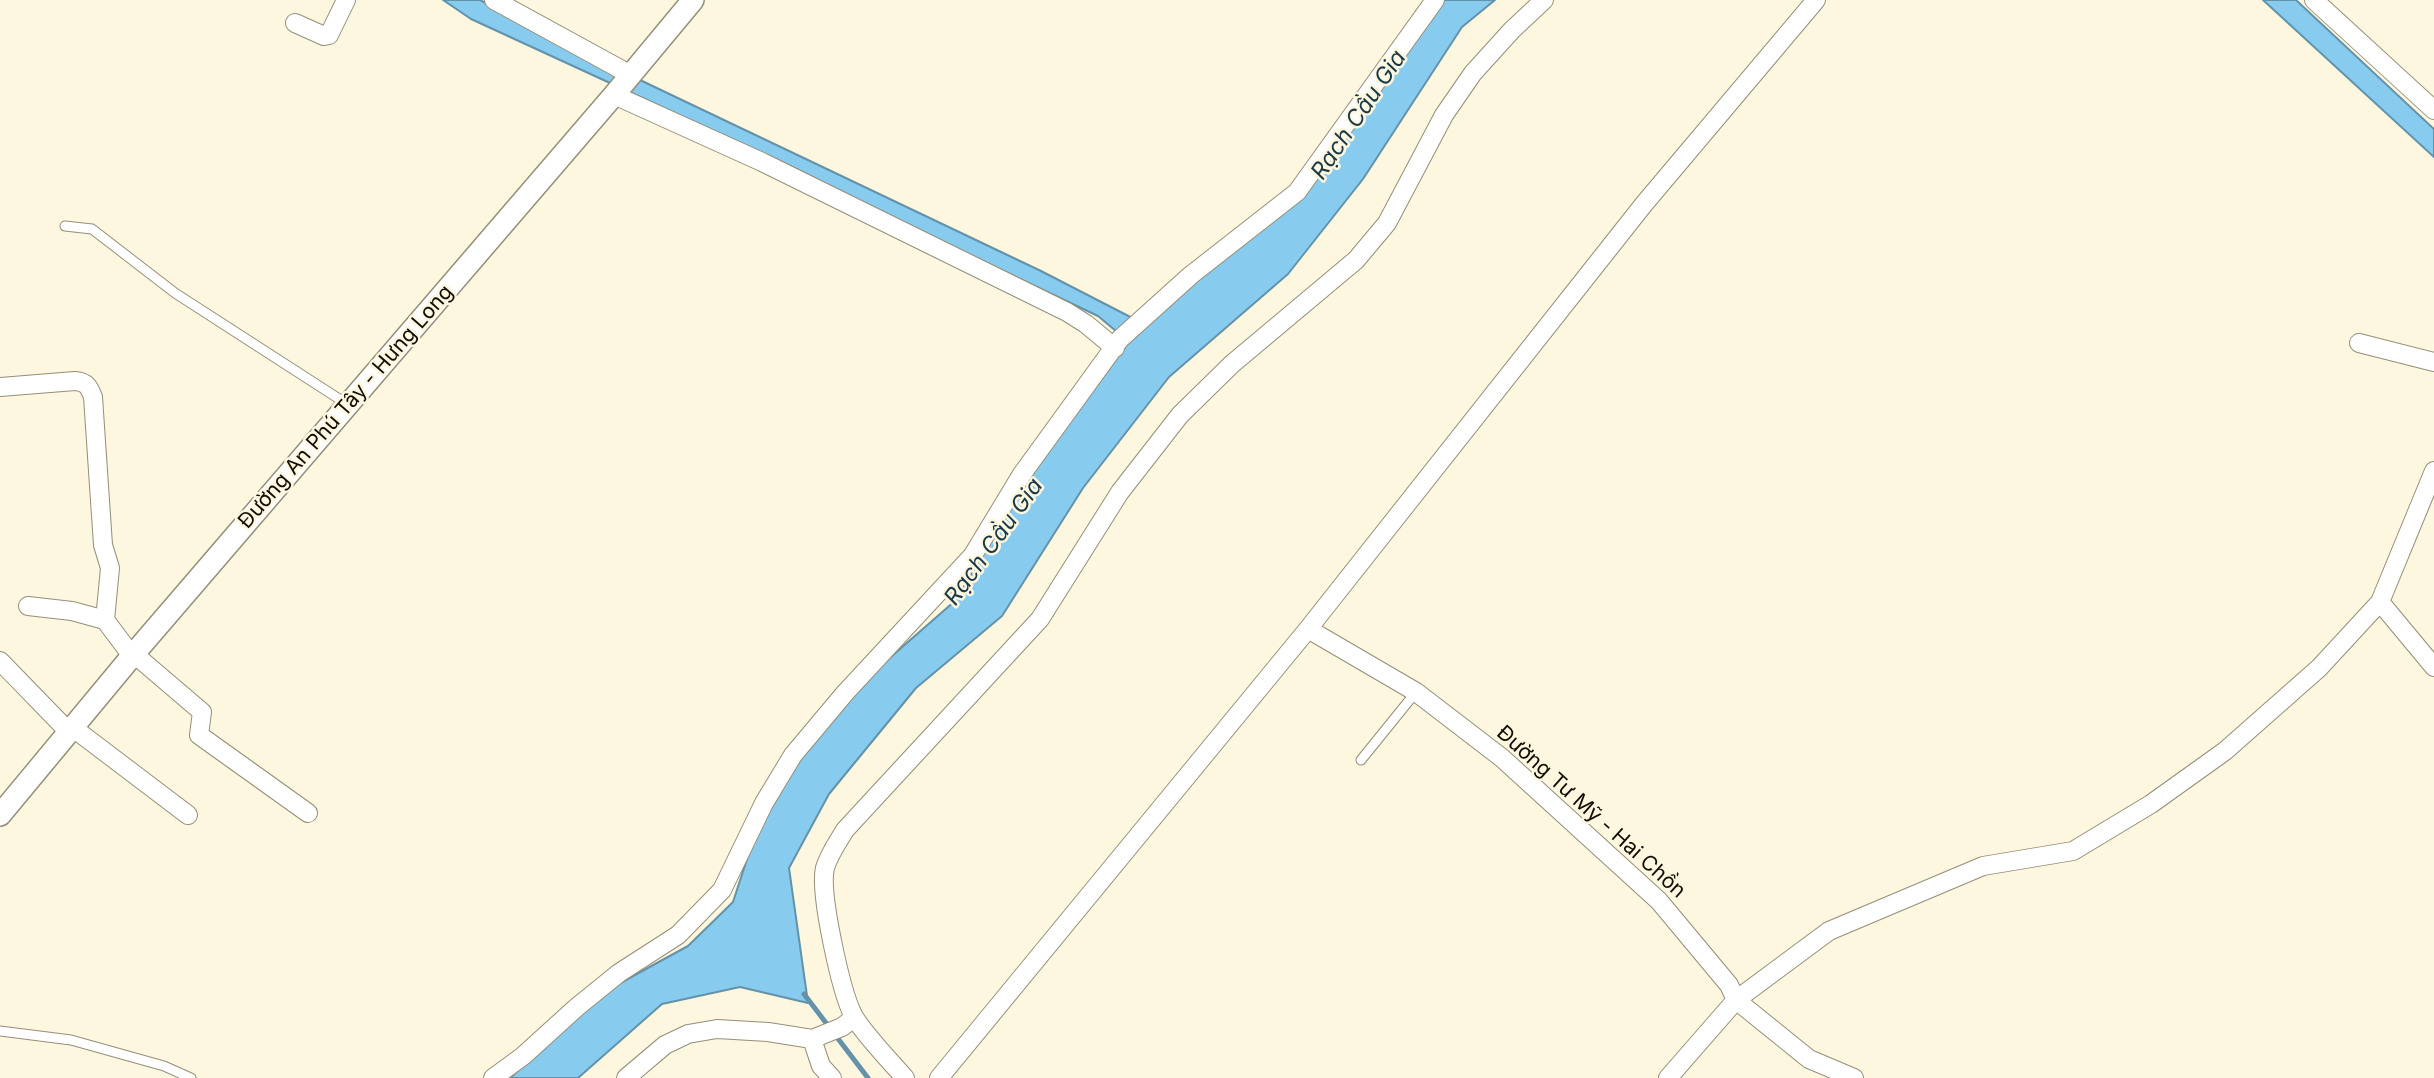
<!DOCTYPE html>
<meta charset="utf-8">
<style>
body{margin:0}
canvas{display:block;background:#fef7df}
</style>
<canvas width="2434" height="1078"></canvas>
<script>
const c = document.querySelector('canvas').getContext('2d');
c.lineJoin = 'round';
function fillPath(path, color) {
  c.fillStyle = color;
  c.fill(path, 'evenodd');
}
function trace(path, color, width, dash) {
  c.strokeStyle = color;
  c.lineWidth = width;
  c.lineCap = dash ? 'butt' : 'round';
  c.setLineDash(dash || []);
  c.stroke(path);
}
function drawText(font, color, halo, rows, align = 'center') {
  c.font = font + ' Inter,sans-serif';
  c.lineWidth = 5;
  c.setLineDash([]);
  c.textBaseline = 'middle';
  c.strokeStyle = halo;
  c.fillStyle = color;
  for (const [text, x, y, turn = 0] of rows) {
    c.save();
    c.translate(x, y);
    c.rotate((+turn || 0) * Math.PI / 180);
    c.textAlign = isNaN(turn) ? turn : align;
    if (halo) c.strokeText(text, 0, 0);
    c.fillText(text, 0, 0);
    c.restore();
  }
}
const water = new Path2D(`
 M443,0H480L577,50L1041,271L1144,324L1311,187L1441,0H1495L1462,27L1363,179L1288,274L1169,377L1083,488L1002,616L916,688L829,794L789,868L808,1003L740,987L662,1004L578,1078H510L602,993L688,946L733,902L761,816L798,761L861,683L956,600L1029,477L1129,342L1098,316L963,252L788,165L471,19Z
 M2263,0H2296L2434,129V157Z`);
const stream = new Path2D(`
 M804,994L868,1078`);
const service = new Path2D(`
 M65,226L92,229L175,293L347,404
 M1361,760L1416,692
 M0,1031L71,1040L164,1066L191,1078`);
const minor = new Path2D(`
 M494,0L631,75
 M2314,0L2434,110
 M295,23L324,36L329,35L346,0
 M614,95L762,162L1067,312L1086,324L1115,348
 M2359,343L2434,362
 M0,387L75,381C87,382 89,387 93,397L103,545L110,568L105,620
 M2380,602L2434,667
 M28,606L72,611L105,620L132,656
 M1308,629L1416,692L1502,758L1659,901L1729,985L1736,1000L1809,1059L1854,1078
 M134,654L202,712L199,735L308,813
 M0,661L68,731
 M72,727L188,815
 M812,1039L821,1066L832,1078
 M493,1078L523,1056L577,1007L619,973L678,935L722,890L764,803L793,755L845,693L973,555L1022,474L1120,339L1191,275L1297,192L1435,0
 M626,1078L665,1045L688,1034L717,1029L768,1032L812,1039L842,1027L854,1018
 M905,1078C891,1062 862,1032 853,1015C841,991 819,893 825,868C829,854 838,842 845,830L1040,619L1120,492L1180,415L1232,364L1356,260L1387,223L1444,115L1473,73L1512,30L1544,0
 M939,1078L1308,629L1644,204L1816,0
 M1668,1078L1736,1000L1829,931L1983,866L2073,851L2151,804L2225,751L2319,668L2380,602L2434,471`);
const tertiary = new Path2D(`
 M0,815L132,656L614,95L693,0`);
const streetNames = [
 ["Đường An Phú Tây - Hưng Long",346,407,-49],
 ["Đường Tư Mỹ - Hai Chồn",1591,812,42]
];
const waterNames = [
 ["Rạch Cầu Gia",1359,115,-56],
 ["Rạch Cầu Gia",994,542,-54]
];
fillPath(water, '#87cbef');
trace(water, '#6392a9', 2);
trace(stream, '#6392a9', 5);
trace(service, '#958e79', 11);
trace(minor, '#958e79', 20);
trace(tertiary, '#958e79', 24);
trace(service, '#fff', 9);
trace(minor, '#fff', 18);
trace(tertiary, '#fff', 21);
drawText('21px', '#100d06', '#fef7df', streetNames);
drawText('italic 23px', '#193848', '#fef7df', waterNames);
</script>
